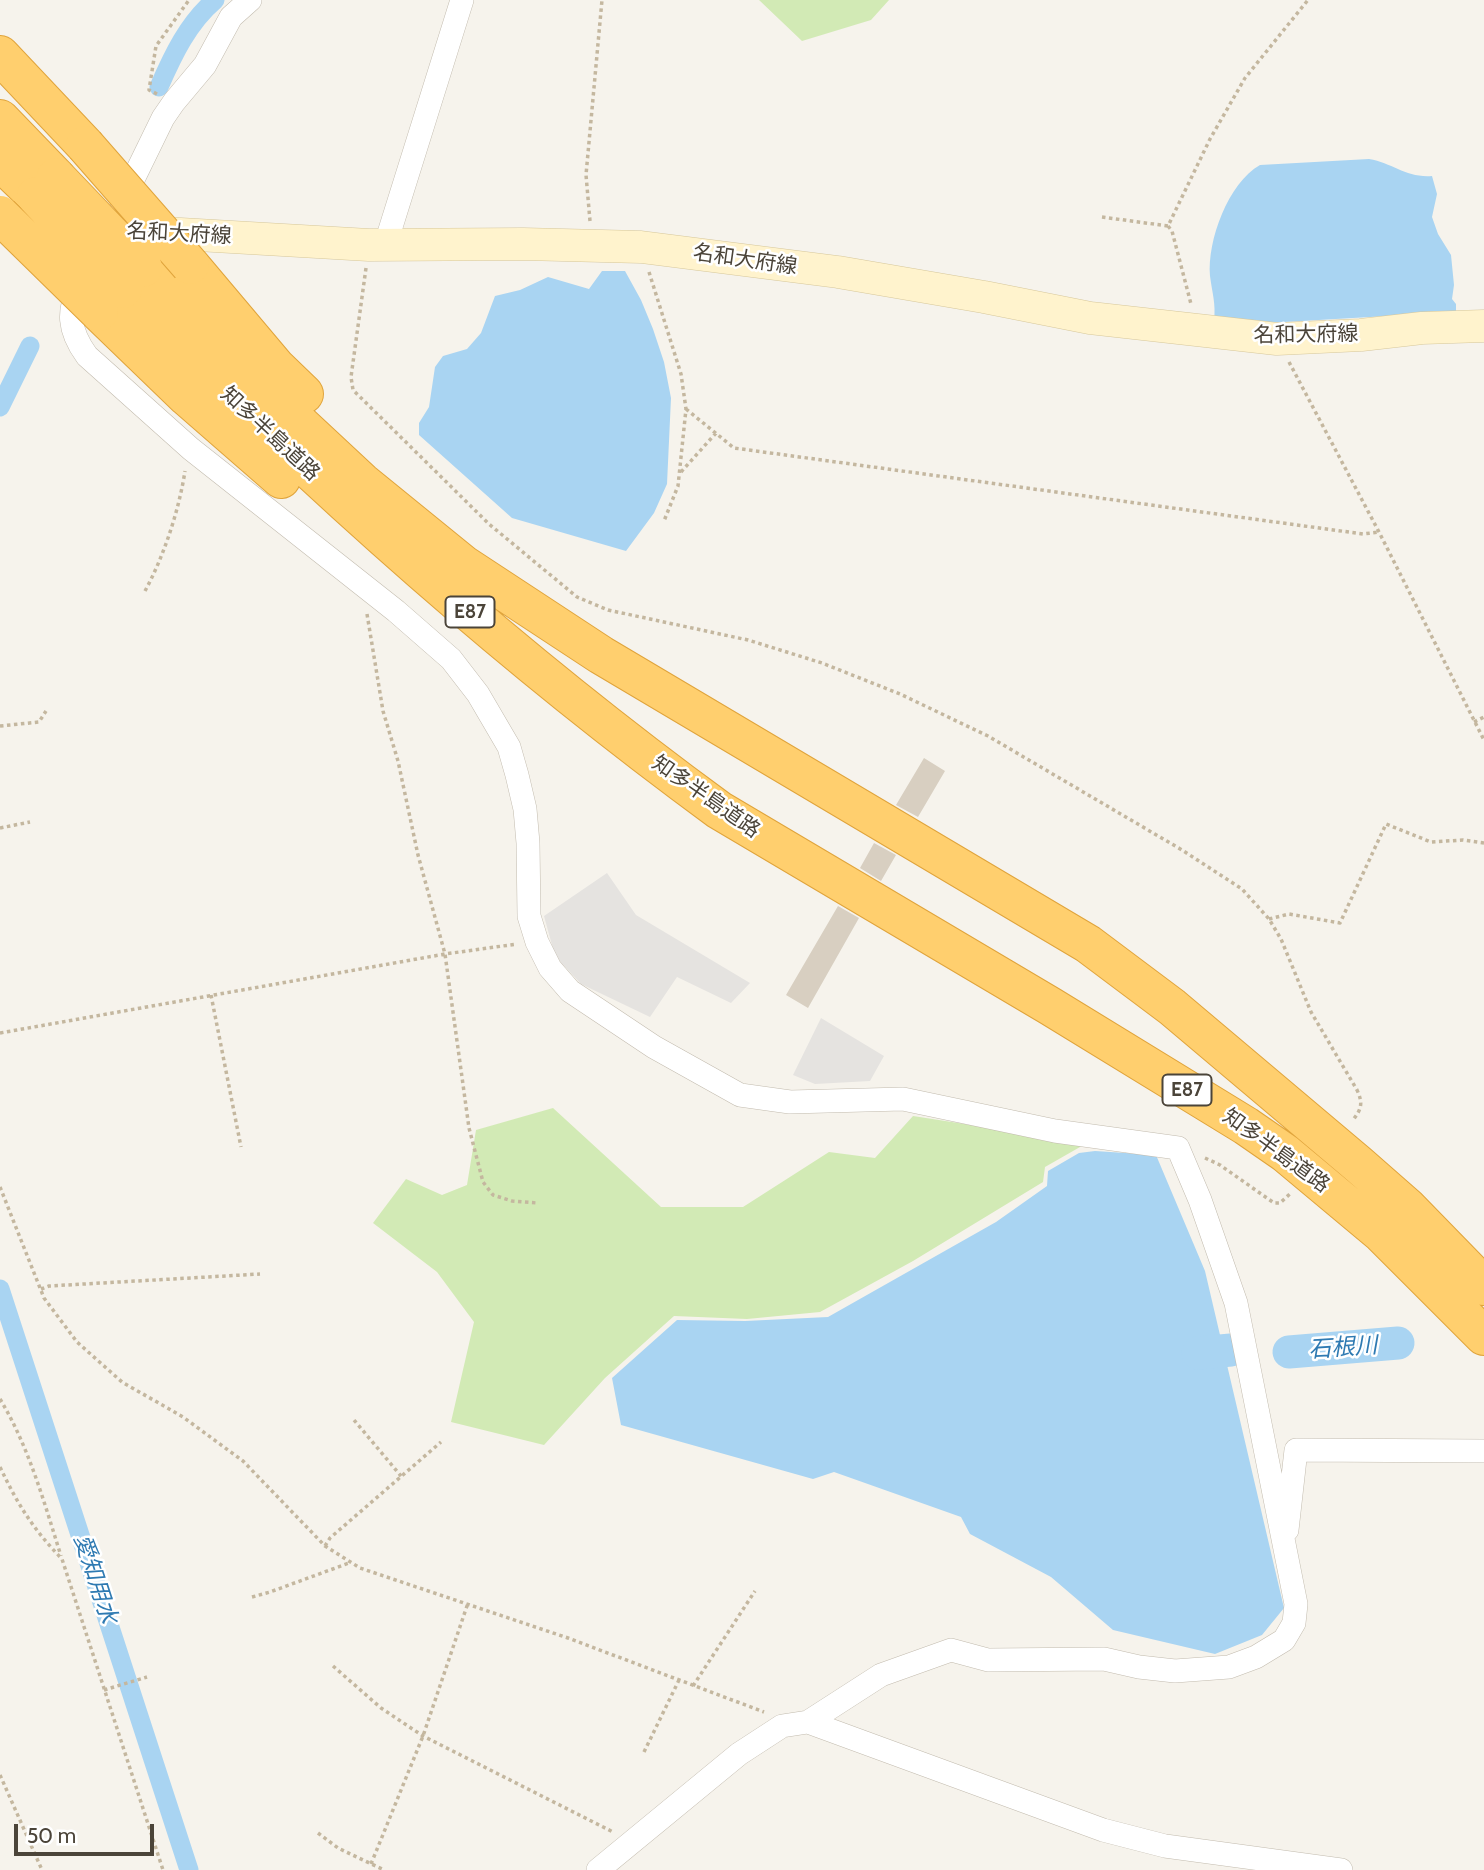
<!DOCTYPE html>
<meta charset="utf-8">
<style>
body{margin:0}
#map{position:relative;width:1484px;height:1870px;overflow:hidden;background:#f6f3ec;font-family:Cabin,sans-serif}
canvas{display:block}
.scale{position:absolute;left:14px;top:1824px;width:140px;height:32px;box-sizing:border-box;border:4px solid #4b4439;border-top:0;padding-left:9px;font-size:21px;line-height:24px;white-space:nowrap;color:#4b4439;-webkit-text-stroke:5px #fff;paint-order:stroke}
</style>
<div id="map">
<canvas width="1484" height="1870"></canvas>
<div class="scale">50 m</div>
</div>
<script>
const c = document.querySelector('canvas').getContext('2d');
c.lineJoin = 'round';
function fillPath(path, color) {
  c.fillStyle = color;
  c.fill(path, 'evenodd');
}
function trace(path, color, width, dash) {
  c.strokeStyle = color;
  c.lineWidth = width;
  c.lineCap = dash ? 'butt' : 'round';
  c.setLineDash(dash || []);
  c.stroke(path);
}
function drawText(font, color, halo, rows, align = 'center') {
  c.font = font + ' Cabin,"Noto Sans JP",sans-serif';
  c.lineWidth = 5;
  c.setLineDash([]);
  c.textBaseline = 'middle';
  c.strokeStyle = halo;
  c.fillStyle = color;
  for (const [text, x, y, turn = 0] of rows) {
    c.save();
    c.translate(x, y);
    c.rotate((+turn || 0) * Math.PI / 180);
    c.textAlign = isNaN(turn) ? turn : align;
    if (halo) c.strokeText(text, 0, 0);
    c.fillText(text, 0, 0);
    c.restore();
  }
}
const green = new Path2D(`
 M759,0H889L871,20L802,41Z
 M553,1108L661,1207H743L829,1152L875,1158L913,1116L1087,1143L1045,1167L1043,1182L913,1261L820,1312L747,1319L674,1316L605,1378L544,1445L451,1422L474,1322L437,1272L373,1223L406,1179L442,1195L467,1185L476,1130Z`);
const parking = new Path2D(`
 M607,873L636,915L750,983L731,1003L677,977L650,1017L581,984L555,956L544,916Z
 M821,1018L884,1056L870,1081L815,1084L793,1075Z`);
const water = new Path2D(`
 M1369,159C1393,163 1406,178 1432,176L1437,194L1432,217L1438,234L1451,255L1454,285L1452,299L1456,304V312L1250,324L1214,320C1216,304 1212,292 1210,276C1207,241 1228,183 1260,165Z
 M602,271H625L641,300L653,329L664,362L671,398L667,484L654,513L626,551L512,518L419,435V423L429,407L435,367L443,356L467,349L481,333L495,296L520,290L548,277L589,289Z
 M1095,1151L1156,1155L1205,1271L1284,1608L1262,1635L1215,1654L1113,1630L1051,1577L970,1534L961,1517L834,1472L813,1479L621,1425L612,1378L677,1320L745,1321L828,1317L996,1222L1047,1186L1048,1171L1079,1153Z`);
const canal = new Path2D(`
 M159,87C173,55 188,23 215,0
 M0,407L30,346
 M0,1289L189,1870`);
const river = new Path2D(`
 M1289,1352L1398,1343
 M1198,1353L1231,1350`);
const building = new Path2D(`
 M924,758L945,771L918,817L896,805Z
 M874,843L896,855L881,881L860,868Z
 M838,906L859,918L808,1008L786,995Z`);
const path = new Path2D(`
 M157,94L149,90L156,46L189,0
 M1102,217L1168,226L1210,139L1245,78L1308,0
 M590,221L586,175L602,0
 M1168,226L1172,231L1191,304
 M366,268L351,377L353,390L489,524L577,597L608,610L748,640L822,663L900,694L988,736L1182,850L1242,889L1269,919L1281,939L1311,1012L1357,1090C1363,1103 1362,1109 1352,1121
 M649,272L681,374L686,409L678,486L664,521
 M1289,362L1379,532L1484,740
 M686,409L734,448L1363,534L1379,532
 M681,472L716,433
 M145,591C164,556 179,510 185,471
 M367,614L383,711L398,761L418,855L445,954L469,1128L483,1182L493,1195L512,1201L537,1203
 M1474,722L1484,717
 M0,726L39,722L46,711
 M0,828L30,822
 M1269,919L1289,914L1340,923L1386,824L1431,842L1463,840L1484,843
 M211,995L241,1147
 M0,1033L445,954L517,944
 M1205,1158L1220,1165L1274,1203H1280L1291,1193
 M0,1187L44,1298L77,1342L122,1382L183,1417L243,1461L325,1546L360,1568L568,1638L764,1712
 M41,1289L49,1286L260,1274
 M0,1399C29,1447 44,1502 61,1556
 M354,1420L401,1476
 M0,1467C18,1505 33,1529 62,1559L163,1870
 M325,1546L330,1538L441,1442
 M252,1597L270,1592L349,1563
 M333,1666L381,1708L423,1736L613,1832
 M693,1686L755,1591
 M104,1690L147,1677
 M644,1752L679,1680
 M0,1775L42,1870
 M318,1833L338,1848L384,1870
 M371,1864L423,1736L468,1603`);
const minor = new Path2D(`
 M122,202L163,118L174,102L205,65L231,17L250,0
 M385,246L462,0
 M81,282C67,311 68,330 87,356L191,449L396,611L451,659L478,694L509,747L517,775L525,809L528,843L529,916L537,942L550,968L570,991L654,1047L740,1095L790,1102L903,1099L1055,1131L1178,1148L1200,1200L1236,1303L1296,1604L1294,1623L1284,1640L1256,1657L1229,1667L1175,1671L1139,1667L1104,1659L988,1660L951,1650L881,1675L808,1722L782,1726L739,1754L598,1870
 M1287,1530L1296,1450L1484,1451
 M808,1722L1103,1830L1165,1846L1341,1870`);
const secondary = new Path2D(`
 M146,232L369,245L523,244L641,247L838,272L984,297L1090,318L1277,339L1361,335L1422,328L1484,326`);
const motorway = new Path2D(`
 M0,55L85,145
 M0,119L56,177
 M0,161L36,196
 M190,265L276,367L304,394
 M143,268L230,359L362,482L464,565L601,655L1088,944L1172,1007L1358,1164L1407,1207L1484,1286
 M123,289C308,477 506,654 719,810L1050,1006L1246,1126L1285,1153L1382,1234L1484,1336
 M99,312L187,397L281,479`);
const motorwayBridge = new Path2D(`
 M85,145L190,265
 M56,177L143,268
 M36,196L123,289
 M0,215L99,312`);
const shields = [
 [470,612,49],
 [1187,1090,49]
];
const shieldNames = [
 ["E87",470,612],
 ["E87",1187,1090]
];
const streetNames = [
 ["名和大府線",179,234,3],
 ["名和大府線",745,260,8],
 ["名和大府線",1306,335,-1],
 ["知多半島道路",270,434,43],
 ["知多半島道路",706,797,35],
 ["知多半島道路",1276,1151,36]
];
const waterNames = [
 ["石根川",1343,1348,-4],
 ["愛知用水",95,1579,72]
];
fillPath(green, '#d2eab5');
fillPath(parking, '#e5e3e0');
fillPath(water, '#a9d4f2');
trace(canal, '#a9d4f2', 19);
trace(river, '#a9d4f2', 33);
fillPath(building, '#d8cfc1');
trace(minor, '#c2bbae', 24);
trace(secondary, '#d6c79b', 33);
trace(motorway, '#e0a43c', 40);
trace(path, '#c4b79f', 3.5, [3.5, 3.5]);
trace(minor, '#fff', 23);
trace(secondary, '#fff3cd', 32);
trace(motorway, '#ffcf6e', 38);
trace(motorwayBridge, '#e0a43c', 40, []);
trace(motorwayBridge, '#ffcf6e', 38);
for (const [x, y, w] of shields) {
  const box = new Path2D();
  box.roundRect(x - w / 2, y - 15.5, w, 31, 5);
  c.fillStyle = '#fff';
  c.fill(box);
  trace(box, '#4b4439', 2);
}
drawText('bold 19px', '#4b4439', null, shieldNames);
drawText('21px', '#4b4439', '#fff', streetNames);
drawText('italic 23px', '#2e7ab2', '#fff', waterNames);
</script>
